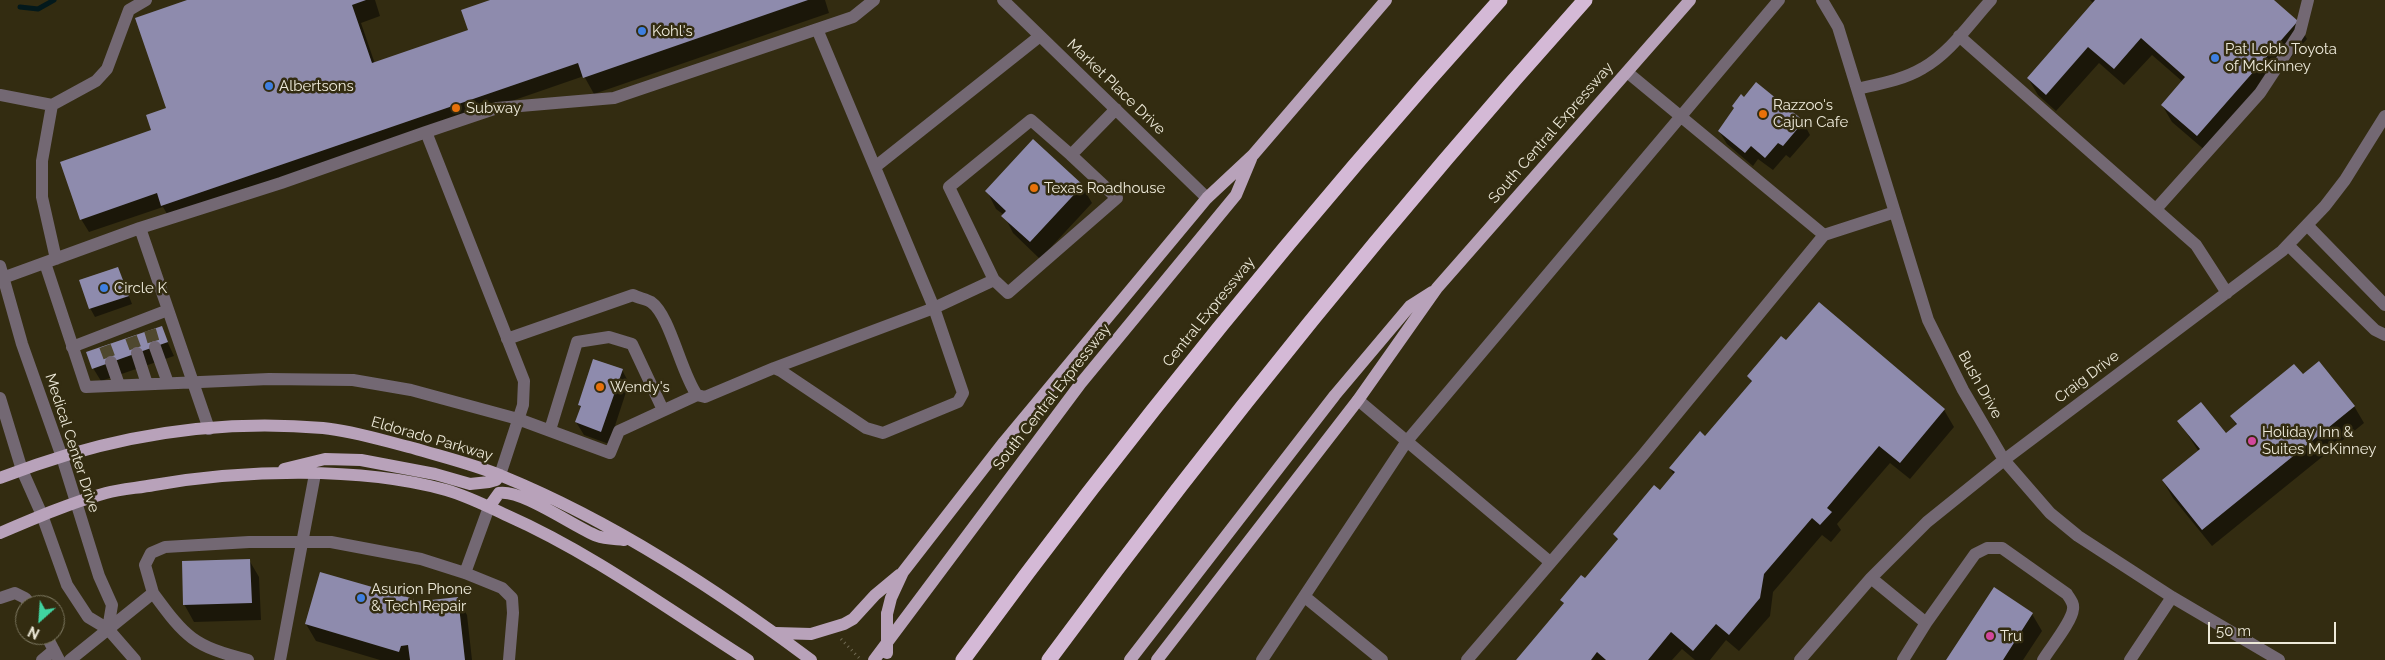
<!DOCTYPE html>
<style>
body{margin:0}
#map{position:relative;width:2385px;height:660px;overflow:hidden;background:#332c11;font-family:Raleway,sans-serif}
canvas{display:block}
.north{position:absolute;left:15px;top:595px;width:50px;height:50px;box-sizing:border-box;background:#332c11;border:1px solid #7d7861;border-radius:50%;rotate:206deg;font-size:14px;font-weight:700;line-height:20px;text-align:center;color:#ede9d9}
.north::after{content:'';display:block;margin:auto;width:18px;height:22px;background:#40d4a1;clip-path:polygon(50% 0,100% 100%,50% 72%,0 100%)}
.scale{position:absolute;left:2208px;top:622px;width:128px;height:22px;box-sizing:border-box;border:2px solid #ede9d9;border-top:0;padding-left:6px;font-size:15px;line-height:18px;white-space:nowrap;color:#ede9d9;-webkit-text-stroke:4px #332c11;paint-order:stroke}
</style>
<div id="map">
<canvas width="2385" height="660"></canvas>
<div class="north">N</div>
<div class="scale">50 m</div>
</div>
<script>
const c = document.querySelector('canvas').getContext('2d');
c.lineJoin = 'round';
function fillPath(path, color) {
  c.fillStyle = color;
  c.fill(path, 'evenodd');
}
function trace(path, color, width, dash) {
  c.strokeStyle = color;
  c.lineWidth = width;
  c.lineCap = dash ? 'butt' : 'round';
  c.setLineDash(dash || []);
  c.stroke(path);
}
function drawText(font, color, halo, rows, align = 'center') {
  c.font = font + ' Raleway,sans-serif';
  c.lineWidth = 5;
  c.setLineDash([]);
  c.textBaseline = 'middle';
  c.strokeStyle = halo;
  c.fillStyle = color;
  for (const [text, x, y, turn = 0] of rows) {
    c.save();
    c.translate(x, y);
    c.rotate((+turn || 0) * Math.PI / 180);
    c.textAlign = isNaN(turn) ? turn : align;
    if (halo) c.strokeText(text, 0, 0);
    c.fillText(text, 0, 0);
    c.restore();
  }
}
const shadow = new Path2D(`
 M190,0H375L380,16L361,23L375,64L470,31L494,0H825L829,13L594,94L584,76L170,219L163,207L89,232L81,219L168,109Z
 M2090,0H2272L2297,22L2307,39L2207,152L2172,122L2162,105L2183,82L2152,55L2124,85L2099,63L2056,111L2038,95L2028,78L2094,4Z
 M1803,122L1810,135L1790,158L1786,155L1773,170L1758,159L1753,166L1727,144L1719,131Z
 M1082,186L1092,203L1040,259L1013,233L1004,215L996,209L987,191Z
 M118,268L132,304L95,317L90,308Z
 M161,328L174,356L101,381L93,368Z
 M1786,342L1944,410L1954,427L1910,479L1890,463L1837,524L1841,530L1831,542L1822,535L1773,592L1770,616L1739,651L1726,640L1710,660H1695L1682,649L1672,660H1517L1564,604L1562,600L1585,580L1618,541L1614,534L1660,492L1674,475L1670,468L1705,438L1752,383L1748,376Z
 M622,370L629,383L609,444L584,435L576,422L581,408L579,405Z
 M2303,376L2354,406L2364,423L2212,546L2173,498L2163,481L2199,452L2179,421L2226,435L2237,426L2231,416Z
 M249,560L259,577L261,620L194,622L184,604Z
 M457,598L467,615L472,660H380L316,641L306,624L413,600L415,603Z
 M2032,614L2042,631L2023,660H1948Z`);
const stream = new Path2D(`
 M20,7L38,9L54,0`);
const building = new Path2D(`
 M187,0H366L352,5L372,63L468,30L461,10L490,0H808L583,78L578,63L161,206L157,193L80,220L60,162L151,130L146,115L166,108L135,18Z
 M2095,0H2274L2298,21L2197,136L2161,105L2185,77L2141,38L2114,69L2088,47L2046,95L2027,78Z
 M1756,82L1804,121L1783,146L1778,143L1765,158L1751,146L1745,153L1718,131L1734,108L1732,106L1741,94L1744,97Z
 M1033,139L1083,185L1030,242L1001,216L1006,211L985,191Z
 M118,267L129,296L89,309L79,280Z
 M1819,302L1945,409L1900,463L1879,446L1827,508L1832,512L1820,525L1812,518L1764,574L1760,598L1729,635L1716,624L1693,651L1671,632L1648,660H1606L1597,652L1591,660H1516L1564,603L1560,600L1581,575L1585,578L1618,539L1613,534L1654,485L1660,490L1675,472L1669,468L1700,431L1705,436L1752,381L1747,376L1781,336L1786,340Z
 M162,326L168,342L92,369L86,352Z
 M593,359L623,369L601,432L575,422L581,406L578,405Z
 M2319,361L2355,406L2202,530L2162,480L2200,449L2177,421L2201,402L2226,433L2237,424L2230,416L2294,364L2303,374Z
 M250,559L252,603L183,605L182,561Z
 M320,572L414,599L413,602L458,597L465,660H410L408,645L401,646L399,652L305,624Z
 M1994,587L2033,613L2003,660H1946Z`);
const minorTunnel = new Path2D(`
 M150,330L155,347
 M131,337L137,353
 M105,346L111,362`);
const path = new Path2D(`
 M841,639L861,660`);
const minor = new Path2D(`
 M1003,0L1207,198
 M1822,0L1838,27L1928,320L1963,390L2004,460L2050,513L2078,536L2172,597L2279,660
 M817,29L934,308L994,280L1008,293L1117,198L1071,155L1116,109
 M1959,36L2196,245L2227,293
 M1627,72L1824,235
 M1857,89C1879,84 1903,80 1923,68C1950,53 1970,23 1991,0
 M0,95L52,105L42,161V197L56,259
 M52,105L96,81L107,69L129,10L146,0
 M875,167L1040,36
 M2156,209L2260,93L2300,32L2308,0
 M2307,225L2385,305
 M140,228L209,429
 M2288,245L2375,330L2385,335
 M45,263L86,387L269,379L353,380L411,390L518,419L610,453L619,431L697,395
 M0,266L22,344L62,457L99,576L112,605L108,629
 M0,279L140,228L281,183L426,132
 M994,280L949,187L1031,120L1071,155
 M507,339L633,295C638,298 646,299 651,302C670,315 681,373 697,395L705,397L774,368L781,371L866,428L883,433L958,402L963,393L934,308L774,368
 M72,347L168,310
 M155,347L168,383
 M137,353L147,384
 M111,362L119,385
 M0,398L22,470L42,515L67,585L88,617L108,629L135,660
 M1358,400L1550,562
 M550,430L577,342L609,337L632,344L663,410
 M500,475L523,405L524,381L426,132L497,108L614,98L853,17L874,0
 M465,573L489,507
 M1871,578L1926,623L1975,554L1987,548H2002L2067,594C2070,599 2074,603 2073,609C2072,622 2050,648 2043,660
 M153,593C186,638 193,646 248,660
 M1305,597L1382,660
 M0,598L15,593L25,598L31,605
 M46,635L59,660
 M42,660L54,650
 M70,660L153,593L145,565L151,553L165,547L249,542H331L421,559L465,573L502,588L512,598L513,613L509,660
 M280,660L315,474
 M1262,660L1407,441L1779,0
 M1467,660L1643,455L1824,235L1895,212
 M1800,660L1871,578L1927,522L2004,460L2282,251L2325,206L2345,180L2385,116
 M1903,660L1926,623
 M2130,660L2172,597`);
const major = new Path2D(`
 M284,469L325,459L361,460L435,474L470,484L489,482L496,480L500,475
 M0,478C104,437 211,418 323,428C354,431 384,441 413,448C443,457 473,464 502,476C612,521 716,589 811,660
 M489,507L499,493C522,489 574,527 597,536C605,539 616,539 624,540
 M0,533C35,518 70,503 106,493C121,489 138,488 154,485C242,470 359,466 446,490C467,496 487,506 506,515C592,553 669,610 748,660
 M887,614L891,598L903,572L1004,442L1207,198L1253,155L1386,0
 M776,633L811,634L844,624L853,619L875,595L899,575
 M874,660L1081,383L1236,195L1251,159
 M1130,660L1335,395L1410,306L1432,292
 M1157,660L1358,400L1437,288L1690,0`);
const highway = new Path2D(`
 M963,660C1131,430 1310,211 1500,0
 M1049,660C1217,432 1396,211 1585,0`);
const majorBridge = new Path2D(`
 M887,614V653`);
const markers = [
 [642,31,5,"#3f7fe0"],
 [2215,58,5,"#3f7fe0"],
 [269,86,5,"#3f7fe0"],
 [456,108,5,"#e8710a"],
 [1763,114,5,"#e8710a"],
 [1034,188,5,"#e8710a"],
 [104,288,5,"#3f7fe0"],
 [600,387,5,"#e8710a"],
 [2252,441,5,"#d1479c"],
 [361,598,5,"#3f7fe0"],
 [1990,636,5,"#d1479c"]
];
const poiNames = [
 ["Kohl's",652,31],
 ["Pat Lobb Toyota",2225,49],
 ["of McKinney",2225,66],
 ["Albertsons",279,86],
 ["Razzoo's",1773,105],
 ["Cajun Cafe",1773,122],
 ["Subway",466,108],
 ["Texas Roadhouse",1044,188],
 ["Circle K",114,288],
 ["Wendy's",610,387],
 ["Holiday Inn &",2262,432],
 ["Suites McKinney",2262,449],
 ["Asurion Phone",371,589],
 ["& Tech Repair",371,606],
 ["Tru",2000,636]
];
const streetNames = [
 ["Market Place Drive",1116,87,44],
 ["South Central Expressway",1551,133,-49],
 ["Central Expressway",1209,312,-51],
 ["Craig Drive",2087,377,-37],
 ["Bush Drive",1980,385,61],
 ["South Central Expressway",1052,397,-52],
 ["Eldorado Parkway",432,439,16],
 ["Medical Center Drive",72,443,72]
];
fillPath(shadow, '#0007');
trace(stream, '#03191c', 5);
fillPath(building, '#8e8bad');
trace(minorTunnel, '#4f482f', 12, [12, 6]);
trace(path, '#706a53', 3, [1, 4]);
trace(minor, '#736873', 12);
trace(major, '#b8a2ba', 12);
trace(highway, '#d4b9d6', 15);
trace(majorBridge, '#b8a2ba', 12);
for (const [x, y, r, color] of markers) {
  const dot = new Path2D();
  dot.arc(x, y, r, 0, 2 * Math.PI);
  c.fillStyle = color;
  c.fill(dot);
  trace(dot, '#332c11', 2);
}
drawText('15px', '#ede9d9', '#332c11', poiNames, 'left');
drawText('15px', '#ede9d9', '#332c11', streetNames);
</script>
